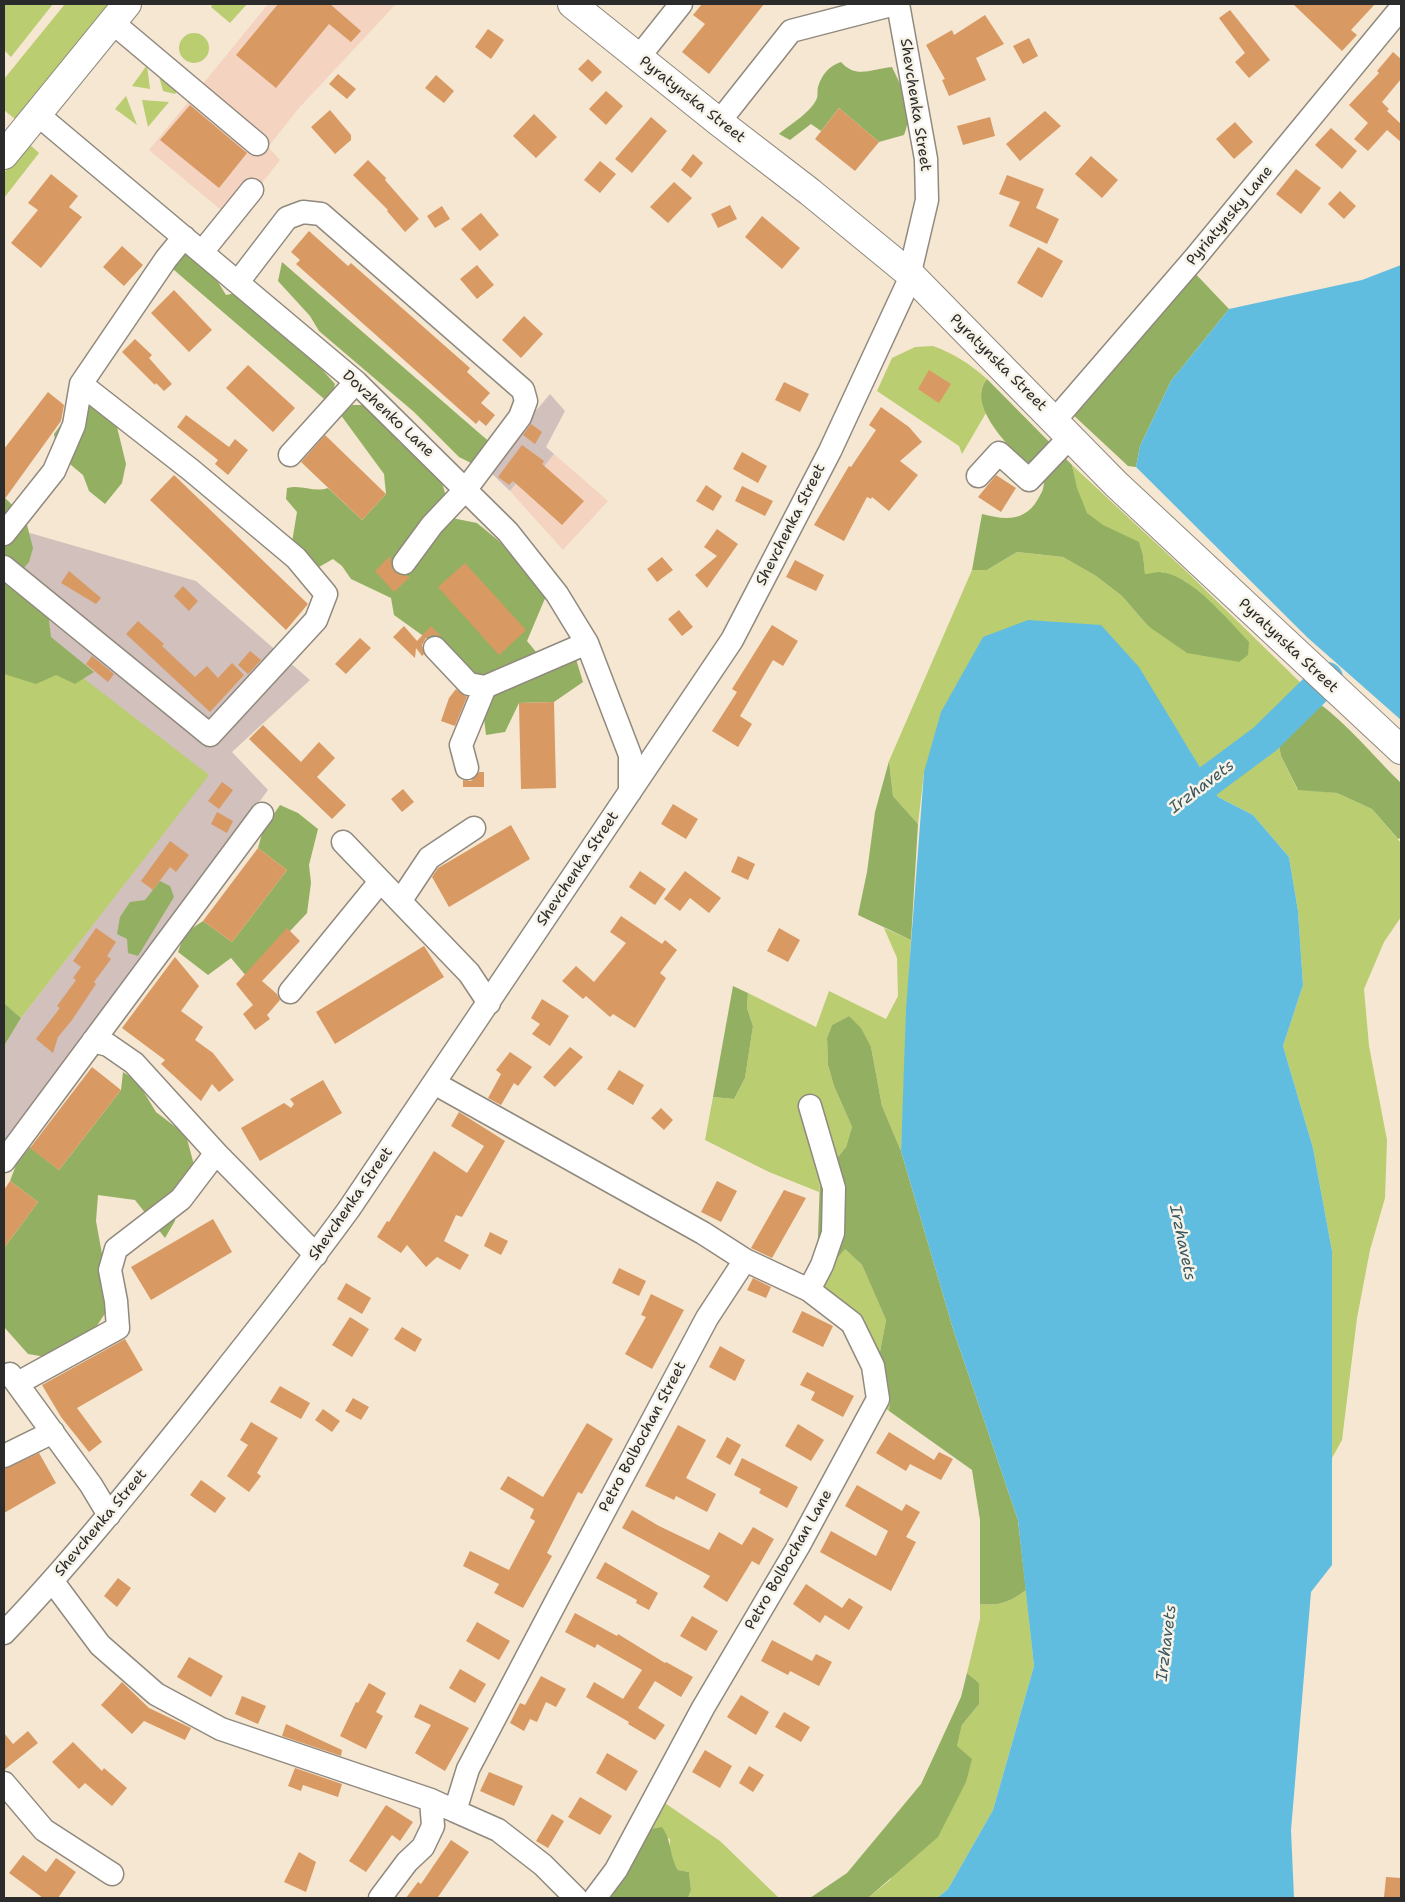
<!DOCTYPE html>
<style>
body{margin:0}
#map{position:relative;width:1405px;height:1902px;overflow:hidden;background:#f5e7d2;font-family:"Shantell Sans",sans-serif}
canvas{display:block}
.frame{position:absolute;inset:0;border:5px solid #2b2b2b;pointer-events:none}
</style>
<div id="map">
<canvas width="1405" height="1902"></canvas>
<div class="frame"></div>
</div>
<script>
const c = document.querySelector('canvas').getContext('2d');
c.lineJoin = 'round';
function fillPath(path, color) {
  c.fillStyle = color;
  c.fill(path, 'evenodd');
}
function trace(path, color, width, dash) {
  c.strokeStyle = color;
  c.lineWidth = width;
  c.lineCap = dash ? 'butt' : 'round';
  c.setLineDash(dash || []);
  c.stroke(path);
}
function drawText(font, color, halo, rows, align = 'center') {
  c.font = font + ' "Shantell Sans",sans-serif';
  c.lineWidth = 5;
  c.setLineDash([]);
  c.textBaseline = 'middle';
  c.strokeStyle = halo;
  c.fillStyle = color;
  for (const [text, x, y, turn = 0] of rows) {
    c.save();
    c.translate(x, y);
    c.rotate((+turn || 0) * Math.PI / 180);
    c.textAlign = isNaN(turn) ? turn : align;
    if (halo) c.strokeText(text, 0, 0);
    c.fillText(text, 0, 0);
    c.restore();
  }
}
const built = new Path2D(`
 M268,4H396L299,108L268,147L280,160L233,220L149,150Z
 M554,454L608,501L563,550L510,491L526,471L536,477Z`);
const industrial = new Path2D(`
 M550,394L565,411L546,447L554,454L535,478L526,471L510,491L487,469Z
 M30,533L196,581L310,680L232,752L268,790L4,1152V1046L21,1018L208,775L21,631L4,563Z`);
const green = new Path2D(`
 M4,4H53L11,57L4,50Z
 M65,4H108L15,119L4,110V79Z
 M213,4H247L230,23L211,7Z
 M179 48a15 15 0 1 1 30 0a15 15 0 1 1-30 0Z
 M147,65L150,89L132,86Z
 M157,69L180,86L175,94L163,91Z
 M126,96L137,125L115,109Z
 M142,100L169,102L148,127Z
 M28,143L39,153L4,198V173Z
 M933,346C955,354 970,364 987,379C977,390 982,401 986,413L962,454L959,446L877,391L892,358L915,347Z
 M1072,465L1187,572L1307,689L1275,722L1281,756L1297,789L1337,793L1372,809L1401,843V917L1384,942L1364,989L1369,1046L1387,1140L1385,1198L1370,1250L1357,1318L1342,1440L1332,1458V1251L1313,1148L1283,1046L1303,985L1298,911L1289,857L1253,815L1218,797L1178,732L924,772L918,824L893,796L889,761L972,570H987L1017,552L1063,557L1096,576L1122,596L1148,626L1220,658L1239,662L1233,626L1219,610L1185,581L1162,572L1145,575L1143,555L1139,543C1122,534 1100,528 1088,514C1078,503 1075,480 1072,465Z
 M4,617L209,775L21,1018L4,1003Z
 M884,928L911,940L901,1151L882,1106L871,1047L849,1016L832,1025L827,1038L828,1065L834,1086L852,1127L846,1147L820,1179L819,1192L769,1172L705,1140L713,1097L734,1099L745,1078L753,1026L747,1008L748,993L816,1027L829,991L886,1019L898,996L897,958Z
 M845,1249L862,1265L886,1320L879,1357L887,1378L890,1398L889,1411L870,1397L868,1369L847,1326L804,1299L817,1264Z
 M1026,1590L1034,1666L993,1810L948,1889L937,1898H868L890,1880L957,1746L962,1725L979,1704V1683L967,1673L980,1619V1604C1000,1606 1010,1602 1026,1590Z
 M649,1792L720,1841L779,1898H688L691,1890L689,1872L678,1870L670,1857V1839L647,1830L611,1898H580L596,1882Z`);
const forest = new Path2D(`
 M841,62C856,79 871,69 892,67C904,93 915,107 904,135L879,142L839,108L821,131L811,124L790,140L779,134C790,124 811,113 817,98C818,95 817,90 818,87C822,74 829,66 841,62Z
 M188,253L215,277L226,295L236,293L303,348L335,384L330,404L167,264L177,255Z
 M282,262L493,445L473,464L459,457L414,412L319,331L310,316L278,281Z
 M1189,267L1229,309L1171,381L1140,446L1136,467L1128,466L1070,412Z
 M987,379L1072,465L1077,488L1087,513L1103,525L1139,542L1143,555L1145,574C1150,574 1155,572 1160,572C1191,574 1229,621 1249,642L1248,655L1239,662L1187,653L1148,626L1122,596L1096,576L1063,557L1017,552L987,570H972L982,514C1005,520 1025,522 1038,499C1042,492 1044,489 1044,480C1024,462 962,408 987,379Z
 M86,402L108,417L117,427L126,464L122,483L105,504L89,491L83,475L71,465L56,444L54,434L71,411Z
 M352,405H366L385,421L399,442L441,479L452,518L477,523L499,541L546,596L527,641L537,653L576,659L583,682L554,702L519,703L505,732L486,735L482,702L440,648L394,615L391,598L351,579L342,566L333,559L319,567L306,584L289,560L297,512L286,499L287,488C302,484 314,493 328,488L362,520L386,494L384,474L340,414Z
 M5,498L25,517L33,548L29,562L11,583L48,612L51,637L94,672L75,684L56,675L36,684L4,674Z
 M1316,701C1348,724 1373,756 1401,783V838L1398,839L1372,809L1337,793L1298,790L1281,756L1277,735Z
 M889,761L893,796L918,824L911,940L858,915L867,872L875,812Z
 M280,805L298,813L318,829L309,865L311,883L307,913L247,977L231,958L208,975L178,952L185,933L203,921L232,942L287,870L258,848L263,830Z
 M160,881L170,886L174,897L138,956L128,953L127,939L117,934L120,917L130,902L145,900Z
 M733,986L748,993L747,1008L753,1026L745,1078L734,1099L713,1097Z
 M4,1003L21,1018L4,1046Z
 M849,1016L861,1028L871,1047L882,1106L901,1151L954,1332L1018,1520L1026,1590C1010,1602 1000,1606 980,1604V1520L972,1470L889,1411L890,1398L887,1378L879,1357L886,1320L862,1265L845,1249L837,1258L817,1264L820,1179L846,1147L852,1127L834,1086L828,1065L827,1038L832,1025Z
 M123,1072L137,1081L156,1112L186,1135L194,1165L179,1185L175,1221L165,1238L135,1200L98,1195L96,1221L102,1254L100,1274L108,1309L96,1327L46,1357L28,1354L4,1327V1248L38,1202L10,1181L16,1165L30,1147L59,1170L121,1090Z
 M967,1673L979,1683V1704L962,1725L957,1746L972,1759L966,1782L938,1837L868,1898H810L847,1873L921,1784L961,1697Z
 M662,1827C673,1843 668,1853 678,1870L689,1872L691,1890L688,1898H611L647,1830Z`);
const water = new Path2D(`
 M1401,265V720L1308,638L1136,467L1140,446L1171,381L1229,309L1362,280Z
 M1028,620L1101,625L1139,667L1218,797L1253,815L1289,857L1298,911L1303,985L1283,1046L1313,1148L1332,1251V1565L1311,1592L1291,1830L1294,1898H937L948,1889L993,1810L1034,1666L1018,1520L954,1332L901,1151L906,1009L924,772L941,712L983,637Z`);
const river = new Path2D(`
 M1172,808L1265,739L1327,678`);
const building = new Path2D(`
 M278,4H330L361,31L351,42L329,24L276,88L236,55Z
 M702,4H764L709,74L682,52L705,24L693,15Z
 M1293,4H1375L1351,30L1357,35L1342,51Z
 M1230,10L1270,60L1249,78L1235,62L1245,53L1219,18Z
 M985,15L1004,44L976,58L986,80L949,96L942,80L945,79L926,45L952,30L954,35Z
 M488,29L504,40L491,59L475,47Z
 M1029,38L1038,56L1023,64L1013,46Z
 M1393,52L1401,59V79L1382,102L1389,109L1387,111L1401,124V142L1387,130L1368,151L1354,139L1368,123L1349,105L1379,73L1377,71Z
 M588,59L602,72L592,82L578,69Z
 M338,74L356,89L347,99L329,84Z
 M436,75L454,91L444,103L425,88Z
 M606,91L623,106L606,125L589,109Z
 M190,105L247,153L219,188L160,140Z
 M839,108L879,142L855,171L815,139Z
 M330,110L351,135V140L335,154L311,127Z
 M1045,111L1061,126L1020,161L1006,144Z
 M534,114L557,137L536,158L513,136Z
 M651,117L667,131L632,173L615,159Z
 M990,117L995,136L963,145L957,126Z
 M1235,122L1253,142L1234,159L1216,139Z
 M1331,128L1357,151L1342,169L1315,145Z
 M693,154L703,163L691,178L681,170Z
 M1091,156L1118,180L1102,198L1075,174Z
 M368,160L386,178L385,180L419,219L405,232L387,211L388,210L353,175Z
 M600,161L616,174L600,193L584,180Z
 M1296,169L1321,188L1301,214L1276,194Z
 M51,174L78,196L69,207L82,217L41,268L11,243L38,210L28,203Z
 M1007,175L1044,189L1036,208L1059,219L1047,244L1009,226L1020,202L999,194Z
 M674,182L692,198L668,223L650,207Z
 M1340,191L1356,206L1344,219L1328,204Z
 M730,205L737,219L718,228L711,214Z
 M442,206L450,219L435,228L427,216Z
 M481,213L499,235L480,251L461,229Z
 M762,216L800,248L782,269L745,237Z
 M309,231L348,266L351,263L470,368L467,372L490,393L481,403L495,415L486,426L479,420L476,424L296,264L300,260L291,252Z
 M122,246L143,265L124,286L103,267Z
 M1038,247L1063,261L1042,298L1017,283Z
 M477,265L494,285L477,299L460,279Z
 M174,290L212,330L189,352L151,313Z
 M524,316L543,334L521,358L502,340Z
 M135,339L152,355L149,358L172,384L164,391L156,383L155,385L122,352Z
 M248,365L295,408L273,432L226,388Z
 M929,370L951,384L939,403L918,389Z
 M784,382L809,394L800,412L775,400Z
 M48,392L64,405L61,421L4,500V449Z
 M881,407L909,427L922,442L900,461L918,475L889,511L872,497L871,499L867,497L844,541L814,525L849,466L851,467L876,430L869,425Z
 M186,415L229,447L235,439L248,450L228,475L215,464L218,460L177,427Z
 M531,424L542,432L535,444L523,435Z
 M325,435L386,494L362,520L301,462Z
 M522,445L544,461L542,464L584,501L562,525L513,481L509,485L498,477Z
 M742,452L767,466L758,483L733,469Z
 M174,475L308,604L286,630L150,500Z
 M996,475L1016,488L1001,512L978,497Z
 M706,485L722,496L713,511L696,501Z
 M742,486L773,501L765,516L735,501Z
 M717,529L738,544L707,588L695,575L717,556L704,547Z
 M390,556L392,568L396,573L410,577L394,592L375,571Z
 M662,557L673,570L657,582L647,569Z
 M795,560L824,575L816,591L786,577Z
 M465,563L526,630L499,655L438,587Z
 M69,571L101,598L96,604L61,583Z
 M183,586L198,601L189,611L174,596Z
 M679,610L693,627L682,636L668,619Z
 M138,621L164,644L162,646L195,677L207,666L218,678L232,663L244,675L210,712L126,634Z
 M772,625L798,641L783,666L773,660L740,716L752,724L738,747L712,731L737,692L732,689Z
 M404,626L417,641L431,626L441,636L432,635L426,638L422,645L424,654L422,656L416,648L415,658L393,637Z
 M360,638L371,648L346,674L335,664Z
 M250,651L261,660L248,674L238,665Z
 M92,656L114,674L108,682L86,664Z
 M456,689L467,697L455,726L441,721L449,698Z
 M554,702L556,788L521,789L519,703Z
 M263,725L301,762L319,742L335,758L317,777L346,805L332,819L249,739Z
 M479,772H484V787H463V780L471,781Z
 M222,782L233,790L219,809L208,801Z
 M403,789L414,802L402,812L391,799Z
 M673,804L698,819L686,839L661,824Z
 M217,812L233,821L227,833L211,824Z
 M511,825L530,859L449,907L432,877L438,868Z
 M170,841L189,855L176,872L170,867L153,890L141,881Z
 M258,848L287,870L232,942L203,921Z
 M738,856L755,864L748,880L731,872Z
 M640,871L666,889L655,905L629,887Z
 M685,871L721,898L709,913L690,898L680,911L664,899Z
 M621,916L662,944L665,940L677,950L660,973L666,978L635,1028L613,1014L610,1017L586,996L583,999L562,981L576,966L594,982L626,943L610,932Z
 M96,928L116,942L107,956L111,959L94,982L96,984L72,1020L58,1037L53,1053L36,1039L60,1008L57,1006L76,980L73,978L81,967L73,961Z
 M287,928L300,941L262,981L277,994L280,1000L267,1015L270,1019L255,1030L243,1014L253,1005L236,984Z
 M779,928L800,940L788,962L767,951Z
 M424,946L444,977L335,1044L316,1012Z
 M175,957L199,986L181,1011L203,1027L195,1040L213,1053L234,1080L219,1092L212,1084L201,1101L161,1064L165,1060L122,1028Z
 M542,999L569,1016L550,1046L532,1034L540,1024L531,1018Z
 M570,1047L583,1057L555,1087L543,1077Z
 M510,1052L532,1067L518,1086L514,1083L501,1105L488,1098L501,1074L496,1070Z
 M92,1067L121,1090L59,1170L30,1148Z
 M619,1070L644,1085L633,1105L607,1089Z
 M323,1080L342,1113L260,1161L241,1128L284,1103L291,1108L294,1104L290,1099Z
 M661,1108L673,1120L664,1130L651,1118Z
 M459,1112L505,1141L462,1217L456,1215L444,1241L469,1255L460,1270L437,1257L426,1267L407,1245L401,1253L377,1237L387,1221L389,1222L434,1151L467,1173L484,1146L451,1126Z
 M10,1181L38,1202L4,1248V1190Z
 M717,1181L737,1191L721,1222L701,1212Z
 M784,1190L806,1198L772,1258L751,1248Z
 M213,1219L232,1252L151,1300L131,1267Z
 M490,1232L508,1241L501,1255L484,1246Z
 M619,1268L646,1281L639,1296L612,1283Z
 M753,1278L771,1287L766,1298L747,1290Z
 M346,1283L371,1298L362,1314L337,1299Z
 M651,1294L684,1310L652,1369L625,1354L646,1317L641,1315Z
 M802,1311L833,1326L823,1347L792,1332Z
 M350,1317L369,1329L352,1357L332,1345Z
 M402,1327L422,1339L415,1352L394,1339Z
 M125,1339L143,1370L77,1408L102,1442L89,1452L61,1417L42,1385Z
 M720,1346L745,1360L735,1381L709,1367Z
 M807,1372L854,1396L843,1417L811,1400L815,1392L800,1385Z
 M280,1386L310,1403L301,1419L270,1402Z
 M353,1398L369,1407L361,1420L345,1411Z
 M323,1409L340,1421L332,1432L315,1420Z
 M251,1422L278,1438L257,1473L261,1476L249,1492L227,1476L248,1445L240,1440Z
 M587,1423L613,1439L582,1494L578,1492L547,1553L552,1556L523,1608L494,1593L499,1584L463,1566L470,1551L509,1570L535,1521L530,1518L534,1509L500,1489L508,1476L543,1497Z
 M798,1424L824,1440L811,1461L785,1446Z
 M678,1425L706,1440L686,1478L716,1494L707,1512L676,1496L674,1500L645,1486Z
 M889,1432L934,1460L939,1452L953,1459L941,1480L910,1464L906,1471L876,1453Z
 M727,1437L741,1445L730,1465L716,1457Z
 M39,1453L56,1483L4,1513V1469Z
 M742,1458L798,1487L787,1508L759,1493L761,1489L734,1475Z
 M201,1480L226,1498L215,1513L190,1495Z
 M857,1485L902,1511L906,1504L920,1512L906,1537L916,1542L891,1591L820,1552L831,1531L876,1556L888,1531L845,1506Z
 M632,1510L659,1526L709,1550L719,1532L742,1545L753,1527L774,1539L759,1565L752,1561L727,1602L703,1587L710,1576L622,1528Z
 M605,1562L658,1593L649,1610L636,1603L637,1600L596,1578Z
 M118,1578L131,1588L117,1607L104,1596Z
 M806,1584L842,1608L849,1598L863,1607L849,1630L825,1615L820,1623L793,1604Z
 M575,1613L617,1636L618,1634L665,1663L666,1662L693,1677L681,1697L655,1681L638,1708L665,1725L655,1740L628,1724L629,1722L586,1697L594,1682L623,1699L642,1670L597,1644L595,1648L565,1632Z
 M692,1616L718,1631L706,1651L680,1636Z
 M477,1622L510,1641L499,1660L466,1641Z
 M772,1640L812,1661L816,1654L832,1662L819,1686L790,1671L788,1675L761,1661Z
 M189,1657L223,1676L211,1697L177,1677Z
 M460,1669L486,1684L475,1703L449,1688Z
 M541,1676L566,1689L556,1707L546,1702L537,1722L530,1719L524,1731L510,1723L520,1703L525,1705Z
 M122,1682L149,1708L191,1728L185,1740L144,1721L132,1734L101,1705Z
 M369,1683L386,1693L376,1712L383,1716L366,1749L340,1736L356,1702L358,1703Z
 M741,1695L769,1712L756,1735L727,1717Z
 M242,1696L266,1706L258,1724L235,1714Z
 M420,1704L469,1728L445,1771L415,1753L431,1725L414,1717Z
 M784,1712L810,1727L801,1742L775,1727Z
 M286,1724L342,1750L341,1756L282,1736Z
 M28,1731L38,1743L4,1770V1733L13,1744Z
 M73,1742L102,1771L104,1768L127,1788L112,1806L85,1783L79,1789L52,1762Z
 M705,1750L732,1766L720,1788L692,1772Z
 M607,1753L638,1771L626,1791L596,1773Z
 M749,1766L764,1775L753,1792L739,1783Z
 M295,1768L342,1784L338,1797L303,1785L301,1791L288,1786Z
 M489,1772L523,1786L514,1806L480,1791Z
 M580,1797L612,1816L600,1835L568,1817Z
 M386,1805L413,1822L400,1841L392,1835L366,1872L349,1861Z
 M552,1814L564,1821L548,1848L536,1841Z
 M451,1840L469,1852L438,1897L440,1898H406L418,1882L421,1884Z
 M299,1852L316,1862L306,1892L284,1882Z
 M23,1855L46,1872L56,1858L76,1872L58,1898H43L9,1873Z
 M1386,1877L1401,1878V1898L1384,1897Z`);
const minor = new Path2D(`
 M112,22L257,144
 M638,58L681,4
 M37,114L356,382L508,532L557,594L587,643L630,755V792
 M719,122L791,31L895,4
 M202,252L252,190
 M238,282L287,218L303,212L321,214L523,390L526,401L520,417L466,489L432,525L404,563
 M1055,420L1194,259L1401,8
 M290,455L356,382
 M978,476L999,453L1029,480L1070,437
 M4,534L54,471L74,425L81,384L166,259L184,237
 M4,567L210,735L316,620L326,594L296,558L191,470L81,384
 M435,648L469,684L485,687
 M467,768L461,745L485,687L587,643
 M343,842L469,973L489,1003
 M401,900L429,858L474,828
 M290,992L379,883
 M93,1041L108,1045L134,1063L216,1153
 M434,1083L703,1233L745,1260L809,1290L852,1323L873,1366L878,1399L798,1547L703,1708L616,1870L595,1898
 M4,1161L262,814
 M809,1290L822,1265L833,1233L834,1188L810,1106
 M10,1374L91,1485L109,1515
 M18,1383L118,1328L116,1301L110,1270L116,1249L181,1199L216,1153L316,1255
 M4,1456L53,1432
 M53,1582L100,1645L156,1694L221,1729L431,1800L455,1811L468,1769L559,1596L707,1318L745,1260
 M4,1633C71,1563 131,1488 192,1412C245,1345 299,1278 349,1209L732,640L830,451L907,285L927,200L926,159L898,4
 M4,1783L44,1830L112,1874
 M455,1811L498,1830L543,1865L576,1898
 M380,1898L407,1862L423,1847L433,1826L431,1800`);
const major = new Path2D(`
 M572,4L719,122L810,192L911,275L1116,484L1401,750
 M4,155L127,4`);
const streetNames = [
 ["Pyratynska Street",692,100,38],
 ["Shevchenka Street",915,105,81],
 ["Pyriatynsky Lane",1230,216,-50],
 ["Pyratynska Street",998,363,45],
 ["Dovzhenko Lane",388,414,43],
 ["Shevchenka Street",791,525,-63],
 ["Pyratynska Street",1288,646,43],
 ["Shevchenka Street",578,869,-56],
 ["Shevchenka Street",351,1204,-55],
 ["Petro Bolbochan Street",643,1437,-62],
 ["Shevchenka Street",101,1523,-50],
 ["Petro Bolbochan Lane",789,1560,-60]
];
const waterNames = [
 ["Irzhavets",1202,787,-37],
 ["Irzhavets",1182,1243,78],
 ["Irzhavets",1167,1643,-83]
];
fillPath(built, '#f5d3c1');
fillPath(industrial, '#d1c0bc');
fillPath(green, '#bacd70');
fillPath(forest, '#93b062');
fillPath(water, '#61bddf');
trace(river, '#61bddf', 32);
fillPath(building, '#d99963');
trace(minor, '#90897e', 25);
trace(major, '#90897e', 30);
trace(minor, '#fff', 22);
trace(major, '#fff', 28);
drawText('15px', '#2b2b2b', '#f7f3e8', streetNames);
drawText('italic 16px', '#3b5761', '#f7f3e8', waterNames);
</script>
